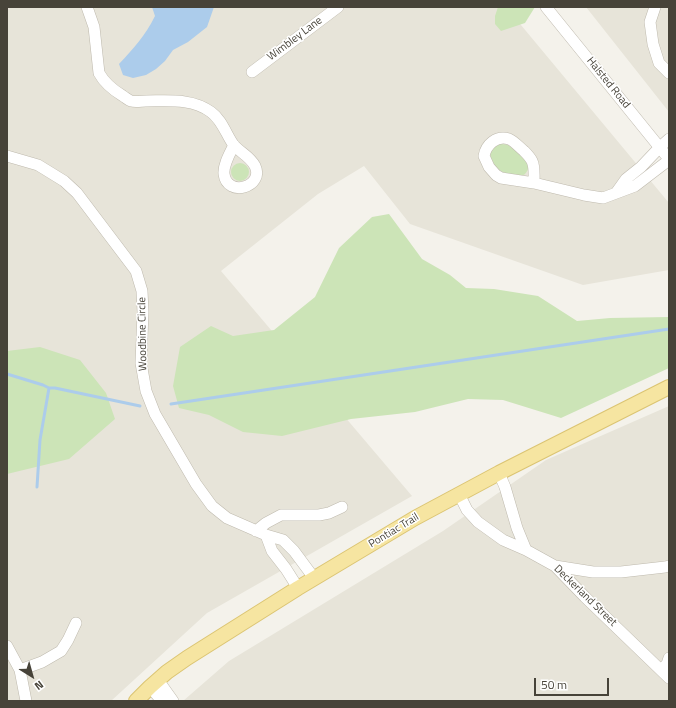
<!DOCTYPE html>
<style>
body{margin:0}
#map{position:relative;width:676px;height:708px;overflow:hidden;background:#f4f2eb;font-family:"Titillium Web",sans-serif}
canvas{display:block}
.frame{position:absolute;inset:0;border:8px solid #474339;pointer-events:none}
.north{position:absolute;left:12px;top:656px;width:40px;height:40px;-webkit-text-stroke:3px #fff;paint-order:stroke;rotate:143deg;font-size:11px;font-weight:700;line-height:16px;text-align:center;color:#474339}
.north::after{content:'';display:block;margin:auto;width:14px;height:18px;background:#474339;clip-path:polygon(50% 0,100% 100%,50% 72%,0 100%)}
.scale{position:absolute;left:534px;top:678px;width:75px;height:18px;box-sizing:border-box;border:2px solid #474339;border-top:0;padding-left:5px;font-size:12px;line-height:14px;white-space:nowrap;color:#474339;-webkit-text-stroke:3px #fff;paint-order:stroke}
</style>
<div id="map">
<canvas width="676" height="708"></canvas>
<div class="frame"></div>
<div class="north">N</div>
<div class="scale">50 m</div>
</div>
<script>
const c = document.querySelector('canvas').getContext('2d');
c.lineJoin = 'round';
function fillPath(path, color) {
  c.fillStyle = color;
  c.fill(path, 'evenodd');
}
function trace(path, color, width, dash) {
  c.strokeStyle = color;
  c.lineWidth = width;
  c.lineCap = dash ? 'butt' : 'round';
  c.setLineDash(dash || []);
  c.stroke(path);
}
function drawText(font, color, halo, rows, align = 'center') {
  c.font = font + ' "Titillium Web",sans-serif';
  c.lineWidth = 3;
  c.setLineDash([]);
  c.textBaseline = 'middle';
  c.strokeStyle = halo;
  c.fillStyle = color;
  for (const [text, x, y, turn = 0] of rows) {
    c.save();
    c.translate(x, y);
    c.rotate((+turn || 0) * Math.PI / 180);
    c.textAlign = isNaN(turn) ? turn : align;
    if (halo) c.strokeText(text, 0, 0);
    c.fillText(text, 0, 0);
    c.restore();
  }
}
const residential = new Path2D(`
 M7,7H506L669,203V270L583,285L410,224L364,166L318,194L221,271L412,496L207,613L111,701H7Z
 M586,7H669V112Z
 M669,406V701H183L229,661L443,531L546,460Z`);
const green = new Path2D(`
 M498,7H535L525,23L501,31L495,24V16Z
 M499,144C502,144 505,144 508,145C511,147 513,149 516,151C522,157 534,165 525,174C521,178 505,174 501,171C495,168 487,157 492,150C493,147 497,146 499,144Z
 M231 172a9 9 0 1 1 18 0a9 9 0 1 1-18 0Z
 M389,214L422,259L450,275L466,288L494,289L538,296L577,321L610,318L669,317V368L561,418L503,400L468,399L415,412L351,419L282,436L243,432L209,415L179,408L173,386L180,347L211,326L233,336L274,330L315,297L339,248L372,217Z
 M40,347L80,360L106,393L115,419L69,459L7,474V351Z`);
const water = new Path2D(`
 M152,7H214L207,27L188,42L173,50L165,61L156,69L146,75L133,78L123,75L119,64C134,48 145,36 155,16Z`);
const stream = new Path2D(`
 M7,374L43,385L49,388H55L140,406
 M171,404L669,329
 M37,487L40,440L49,388`);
const minor = new Path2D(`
 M87,7L94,27L99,73C105,84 113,90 123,96C125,97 128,100 131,101C135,102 142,101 146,101C168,101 192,98 211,112C222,120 226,134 233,144C239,152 250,156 255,166C265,187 227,198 224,174C223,165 230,153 234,145
 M546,7L669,159
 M655,7L650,22L653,44L659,63L669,73
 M252,72L338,7
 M7,156L38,165L64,181L77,193L136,271L142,291L143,312L141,363L146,391L155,414L196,484L212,506L227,518L266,535L283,540L294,551L314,578
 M534,183C534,176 535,167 532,161C530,157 527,154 524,151C519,147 514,141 509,139C496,135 486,145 484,156L489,167L496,175L501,178L534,183L584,195L603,198L635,186L669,160
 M616,193L626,179L641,167L660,147L669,139
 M499,473L505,487L517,528L526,550
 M459,494L467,510L478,522L503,540L526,550L555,566L585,597L669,678
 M256,531L266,523L281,515H319L329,513L342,507
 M266,535L272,551L286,569L298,588
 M555,566L593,572H621L665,567L669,566
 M7,646L20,670L26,701
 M20,670L42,662L61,651L68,640L76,623
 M661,670L667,664L669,658
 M158,680L173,701
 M150,687L162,701`);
const major = new Path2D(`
 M136,701L150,687L167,672L187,658L298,588L415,518L499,473L669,387`);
const streetNames = [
 ["Wimbley Lane",295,39,-37],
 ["Halsted Road",608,83,51],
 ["Woodbine Circle",143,334,-91],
 ["Pontiac Trail",394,531,-31],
 ["Deckerland Street",585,596,44]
];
fillPath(residential, '#e7e4d9');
fillPath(green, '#cce4b7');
fillPath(water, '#accceb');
trace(stream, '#accceb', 3);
trace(minor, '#bfbaae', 12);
trace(major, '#dbc472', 16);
trace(minor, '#fff', 11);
trace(major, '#f6e5a1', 14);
drawText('11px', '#474339', '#fff', streetNames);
</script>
